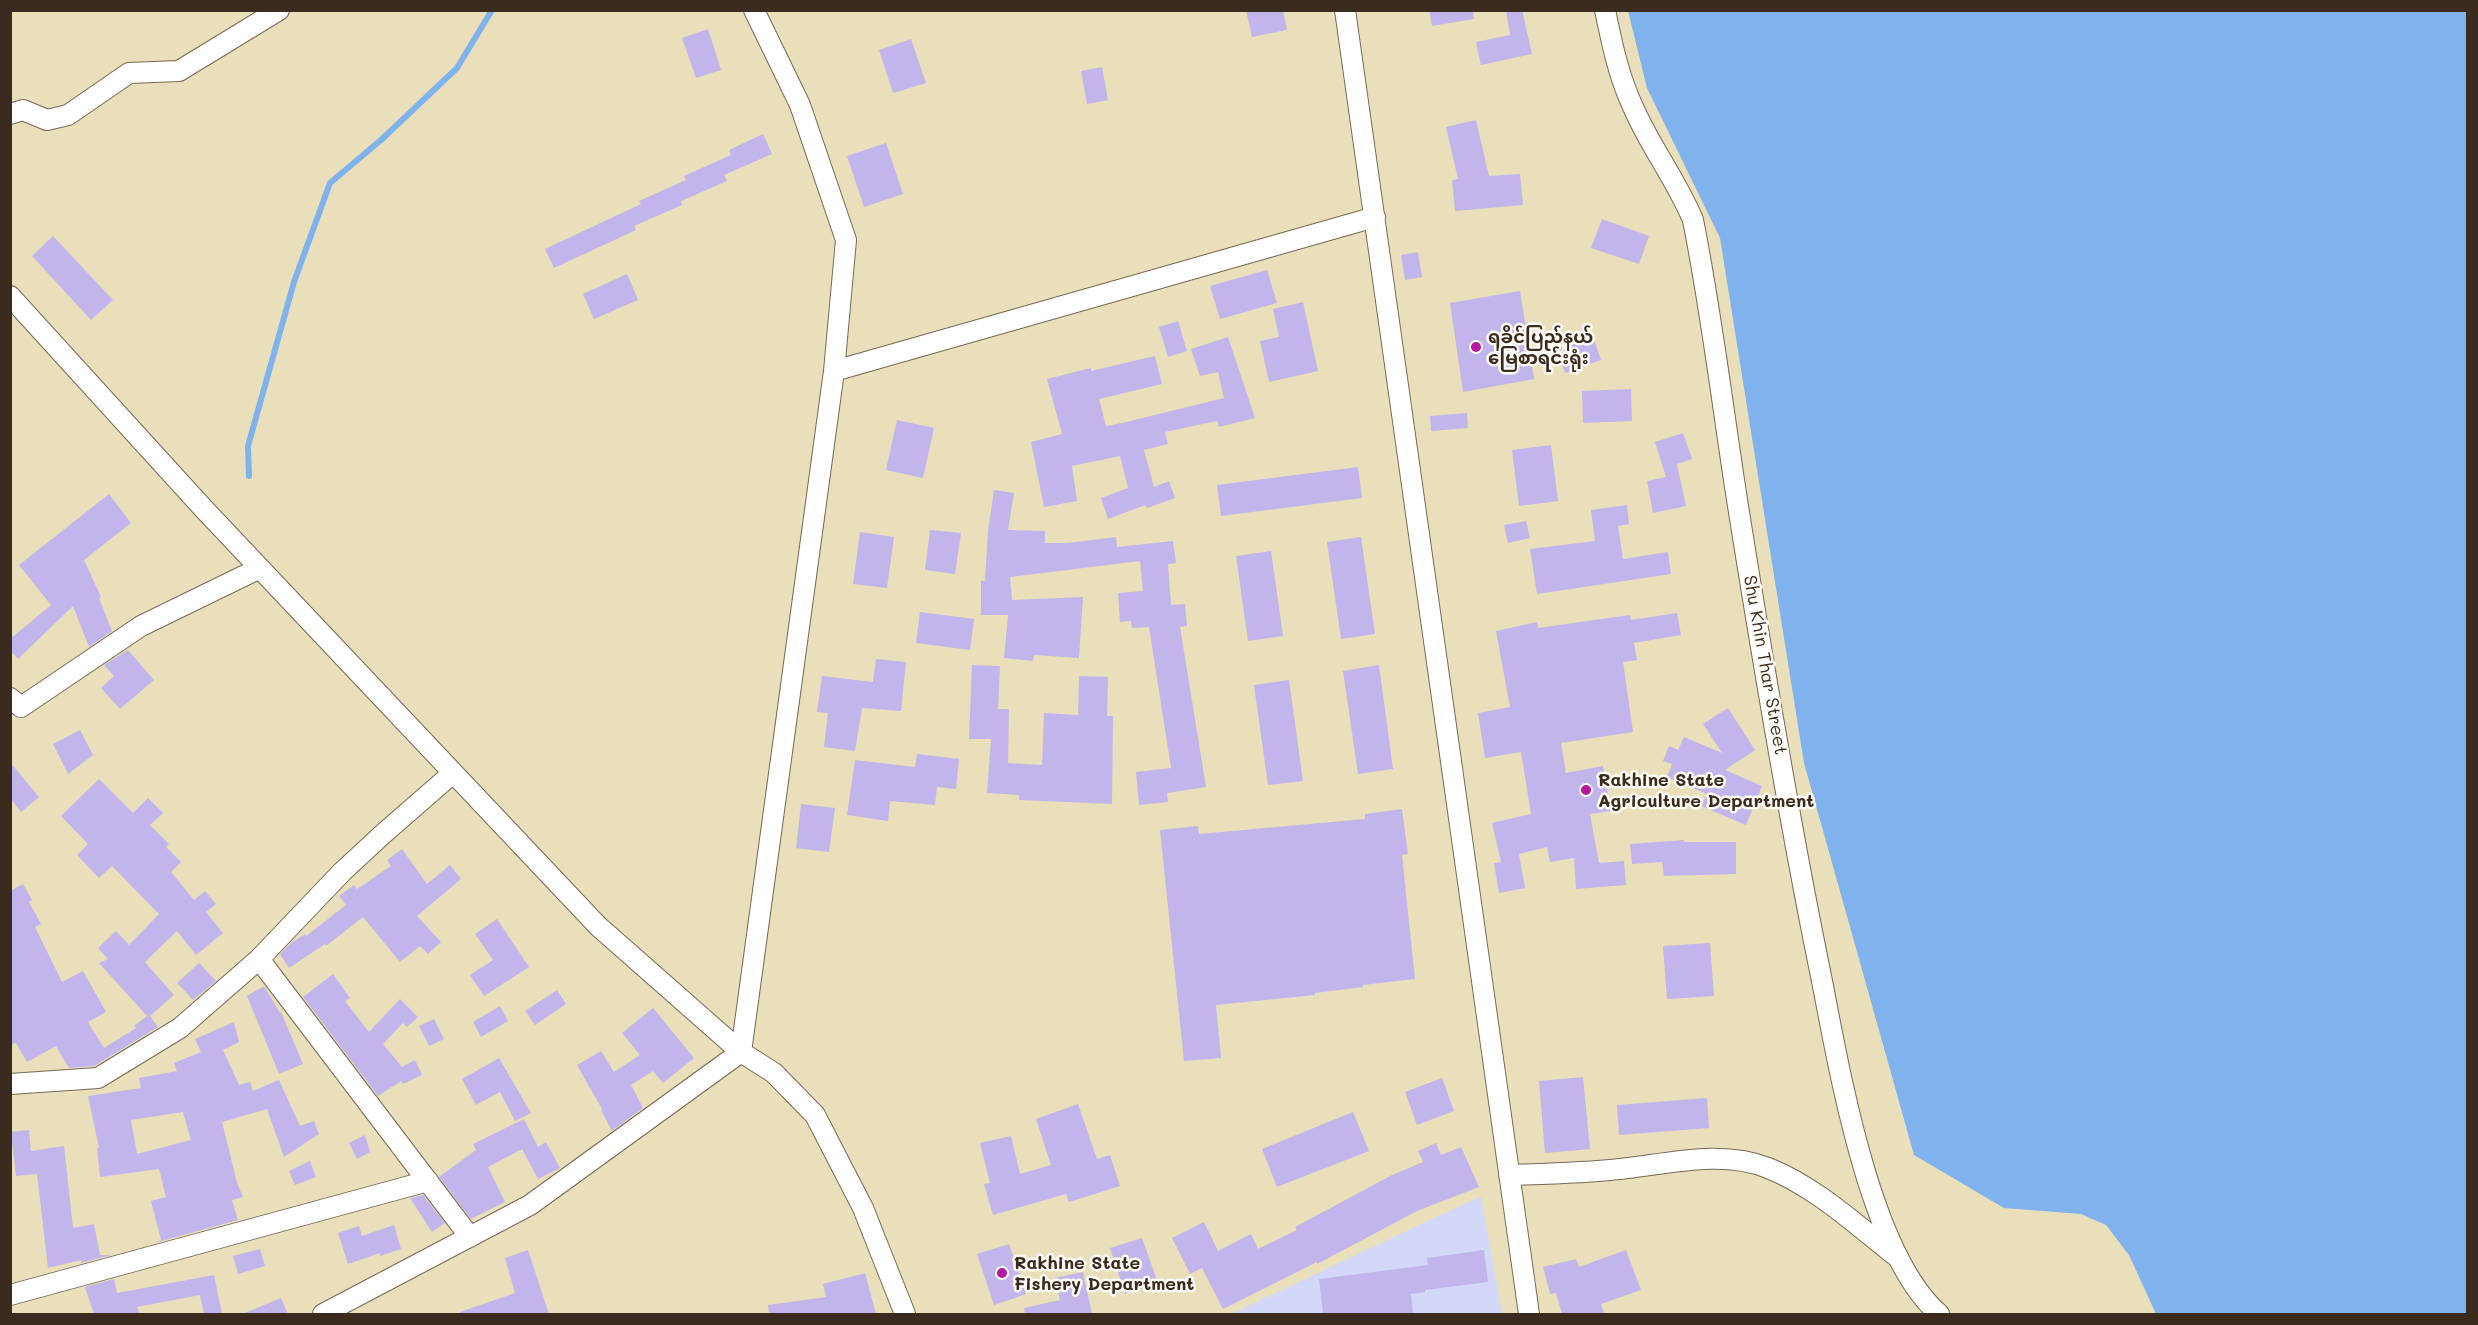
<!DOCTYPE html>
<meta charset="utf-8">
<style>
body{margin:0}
#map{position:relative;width:2478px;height:1325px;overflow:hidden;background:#e9dfba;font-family:Mali,sans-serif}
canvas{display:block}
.frame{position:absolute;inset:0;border:12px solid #3b2a1e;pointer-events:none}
</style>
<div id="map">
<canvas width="2478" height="1325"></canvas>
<div class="frame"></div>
</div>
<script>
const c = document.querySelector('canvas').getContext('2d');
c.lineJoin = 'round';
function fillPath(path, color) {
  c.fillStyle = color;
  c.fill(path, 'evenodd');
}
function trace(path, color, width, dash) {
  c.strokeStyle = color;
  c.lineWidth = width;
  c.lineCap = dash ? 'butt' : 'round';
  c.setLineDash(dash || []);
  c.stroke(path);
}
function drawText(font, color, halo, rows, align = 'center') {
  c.font = font + ' Mali,"Noto Sans Myanmar",sans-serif';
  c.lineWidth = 5;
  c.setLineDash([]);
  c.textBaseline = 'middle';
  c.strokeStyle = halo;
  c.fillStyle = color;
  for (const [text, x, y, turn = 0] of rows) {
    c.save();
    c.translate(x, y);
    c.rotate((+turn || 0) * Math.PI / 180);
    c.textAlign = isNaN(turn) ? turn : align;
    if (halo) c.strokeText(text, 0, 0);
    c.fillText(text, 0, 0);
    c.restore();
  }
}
const built = new Path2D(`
 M1481,1196L1502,1314H1231Z`);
const water = new Path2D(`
 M1628,11H2467V1314H2156L2129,1255L2106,1225L2081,1214L2004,1208L1914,1155L1804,763L1720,238L1647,88Z`);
const stream = new Path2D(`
 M249,476L248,446L294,282L330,183L381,140L457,68L492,10`);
const building = new Path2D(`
 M1246,10H1283L1287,30L1252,37Z
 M1429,10H1473L1474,19L1432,26Z
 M1506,10H1522L1532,54L1481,65L1476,42L1510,35Z
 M708,29L721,70L696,78L682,38Z
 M911,39L926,83L893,93L879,50Z
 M1102,67L1108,100L1087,104L1081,71Z
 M1476,120L1489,176L1520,174L1523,205L1455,211L1452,180L1458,179L1446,127Z
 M763,134L772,154L724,175L727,181L681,201L682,205L634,226L636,230L554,268L545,249L641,204L639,201L686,180L684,176L731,155L729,150Z
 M886,143L903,194L864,207L847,156Z
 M1602,219L1649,236L1639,264L1591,248Z
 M53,236L113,300L91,320L32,256Z
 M1418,252L1422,277L1405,280L1401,255Z
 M1267,270L1277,303L1220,319L1210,286Z
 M627,274L638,300L594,319L583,294Z
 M1520,291L1534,379L1463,392L1450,303Z
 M1303,302L1318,371L1269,382L1260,341L1279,337L1273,309Z
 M1178,321L1187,351L1168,357L1159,327Z
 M1228,337L1255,418L1219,427L1217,421L1165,432L1168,444L1144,450L1154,487L1169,481L1175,498L1147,508L1145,505L1108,519L1101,498L1128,488L1120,456L1072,466L1077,501L1044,507L1031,442L1062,434L1047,379L1091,368V371L1155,356L1162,384L1099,399L1106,426L1122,423L1224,398L1218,372L1200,376L1191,349Z
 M1593,337L1601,360L1565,373L1557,349Z
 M1631,389L1632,421L1583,423L1582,391Z
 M1467,413L1468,428L1431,431L1430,416Z
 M897,420L934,428L923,478L886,470Z
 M1683,433L1692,459L1677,464L1686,506L1653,513L1647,481L1666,477L1655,442Z
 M1551,445L1558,501L1519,506L1512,450Z
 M1358,467L1362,498L1221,516L1217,485Z
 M994,490L1014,493L1008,530L1045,531V543H1068L1116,537L1117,547L1173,541L1176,563L1168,564L1171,605L1185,604L1187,626L1180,627L1206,787L1167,793L1168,802L1139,805L1136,772L1171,768L1149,627L1132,628L1131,621L1120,622L1118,593L1143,591L1140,561L1010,577L1012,600L1083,597L1079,658L1034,655L1033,661L1004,658L1008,615H981V581H985L988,531Z
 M109,494L131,523L84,560L101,597L99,598L112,631L89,647L73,606L18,659L10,650V639L51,605L19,565Z
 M1627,505L1629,524L1618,526L1623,559L1668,552L1671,574L1537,594L1530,549L1595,541L1591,510Z
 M1526,521L1530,538L1508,543L1504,525Z
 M930,530L961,533L955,574L925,570Z
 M860,532L894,537L887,588L853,584Z
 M1361,537L1375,634L1341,639L1327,542Z
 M1271,551L1283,636L1248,641L1236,556Z
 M920,612L974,619L970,650L916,643Z
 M1677,613L1681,635L1634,643L1637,660L1623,662L1633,732L1561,743L1566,773L1603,766L1611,811L1590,814L1599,863L1624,861L1626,885L1576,889L1574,858L1550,862L1547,847L1519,854L1525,888L1499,893L1494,863L1501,862L1492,823L1531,814L1521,752L1485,758L1478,713L1510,707L1496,631L1537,622L1538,628L1630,615L1631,620Z
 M128,650L154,680L120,709L101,688L114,676L104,665Z
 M876,659L906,662L901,711L862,708L855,751L824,747L828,713L817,712L822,676L873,682Z
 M972,665L1000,666L998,709H1009L1008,763L1042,765L1044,713L1078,715L1079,676L1108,677L1107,716H1113L1112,804L1019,800V795L987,793L991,739H969Z
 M1379,665L1393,769L1358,774L1343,671Z
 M1289,680L1303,781L1268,785L1254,685Z
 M1728,708L1755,750L1725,770L1762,786L1746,825L1701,806L1707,794L1667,777L1672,764L1663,761L1669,746L1678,750L1684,737L1722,753L1703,724Z
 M80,730L93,755L68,774L53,744Z
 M917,754L959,759L956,789L937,787L935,805L890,801L888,821L847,815L855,760L915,767Z
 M10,762L39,797L21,812L10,798Z
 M99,779L133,813L148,798L163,813L150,825L169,844L166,847L181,862L171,872L194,900L205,891L216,904L206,912L223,933L196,955L177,931L145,962L174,995L150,1016L158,1027L94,1066L69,1068L56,1046L27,1062L16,1043L10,1045V891L23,884L32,900L29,902L41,924L35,927L62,982L83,971L106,1012L88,1022L104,1048L136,1028L134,1026L147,1016L99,963L108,959L98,948L116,931L129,945L159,914L112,866L99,878L77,855L88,844L61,816Z
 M801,804L835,808L829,852L796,848Z
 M1402,809L1408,854L1402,855L1415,979L1363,985V987L1315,993V995L1216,1005L1221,1058L1184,1061L1160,830L1198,826L1199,834L1365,819V814Z
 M1684,840V842H1736V874L1664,876L1662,862L1632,864L1630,844Z
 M402,849L427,884L450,865L461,879L417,916L441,942L428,954L420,946L400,962L363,917L326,946L325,944L289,968L280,954L290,944L305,934L306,936L346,905L339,896L354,885L357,889L391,866L387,860Z
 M497,919L529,967L484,996L470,975L493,960L475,934Z
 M1710,943L1714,996L1667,999L1663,946Z
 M199,963L216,981L193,1000L177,983Z
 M333,974L350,998L345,1001L369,1032L400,999L418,1017L407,1027L403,1023L383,1044L402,1067L415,1060L422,1075L403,1084L401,1081L378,1096L303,997Z
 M264,986L280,1013L281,1012L303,1064L279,1074L247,996Z
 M557,990L566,1004L535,1025L525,1011Z
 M500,1006L508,1021L481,1037L473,1022Z
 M653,1008L694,1058L663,1083L653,1071L631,1085L643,1108L612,1131L601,1110L602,1109L577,1065L601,1051L614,1072L640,1055L622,1033Z
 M434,1019L444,1039L429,1046L419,1026Z
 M234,1022L239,1042L223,1050L239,1085L250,1082L253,1091L279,1080L300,1126L314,1121L319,1134L284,1157L267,1109L222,1122L237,1183L243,1197L232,1200L238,1220L154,1243L161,1240L151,1201L166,1197L159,1169L100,1177L97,1148H99L88,1096L141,1088L139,1078L177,1071L174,1063L201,1052L195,1039ZM183,1112L191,1140L137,1154L131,1120Z
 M499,1058L531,1113L515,1121L500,1092L476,1105L462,1079Z
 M1583,1077L1590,1149L1545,1153L1539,1081Z
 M1442,1078L1454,1111L1417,1125L1405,1092Z
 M1707,1098L1709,1128L1619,1135L1617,1105Z
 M1078,1104L1097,1159L1110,1155L1120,1186L1069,1202L1066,1194L993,1215L984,1184L990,1183L980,1143L1011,1136L1020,1174L1051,1165L1036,1119Z
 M1353,1112L1369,1151L1277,1187L1262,1149Z
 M524,1119L538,1147L546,1142L560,1168L538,1179L522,1149L488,1167L505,1202L471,1219L439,1177L476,1150L473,1144Z
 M29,1130L31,1151L64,1146L73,1228L94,1224L100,1255H111L81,1263V1260L48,1268L37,1174L16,1176L11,1132Z
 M365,1135L370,1152L357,1159L349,1143Z
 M1436,1143L1441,1155L1461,1147L1479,1187L1417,1211L1317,1264V1262L1223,1309L1202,1268L1190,1274L1172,1238L1204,1222L1218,1251L1251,1234L1258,1249L1297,1230L1295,1227L1390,1176L1423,1162L1418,1151Z
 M310,1161L316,1177L295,1185L289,1171Z
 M423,1195L445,1223L432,1232L410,1198Z
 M394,1225L401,1249L380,1256V1253L348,1264L338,1233L359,1226L362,1236Z
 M1142,1238L1158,1283L1125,1294L1110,1248Z
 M1009,1244L1026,1294L994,1305L977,1254Z
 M260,1249L265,1266L238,1274L233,1256Z
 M528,1250L549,1314H461L460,1312L515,1293L505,1258Z
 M1484,1250L1488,1282L1425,1290V1292L1411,1294L1413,1314H1323L1319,1279L1428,1265L1427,1258Z
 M1626,1250L1641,1290L1601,1304L1604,1314H1562L1556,1293L1550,1294L1543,1267L1576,1259L1579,1267Z
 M1083,1272L1092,1314H1025L1024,1308L1060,1300L1055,1278Z
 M865,1273L876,1314H769L768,1305L826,1297L823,1284Z
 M214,1275L222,1314H204L200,1295L137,1307L140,1314H94L85,1287L114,1279L117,1293Z
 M281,1298L288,1314H242Z`);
const minor = new Path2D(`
 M754,10L800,105L846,240L834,371L741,1052L774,1073L815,1115L863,1208L905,1314
 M1345,10L1529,1314
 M1605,10C1612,44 1619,78 1634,109C1651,148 1677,181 1693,220C1712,315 1723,411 1738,506C1763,663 1789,820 1821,976C1839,1067 1869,1253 1939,1314
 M10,114L23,110L47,120L68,115L129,73L179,71L279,10
 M10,296L203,508L598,926L741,1052L530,1205L323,1314
 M834,371L1375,217
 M10,698L21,707L141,626L260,568
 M259,959L470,1237
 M10,1084L98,1078L180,1028L259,959L342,872L383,834L453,773
 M1509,1175C1543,1174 1577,1173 1610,1170C1661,1166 1719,1148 1768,1168C1816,1187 1856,1225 1896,1256
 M10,1295L428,1181`);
const markers = [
 [1476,347,6,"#b5179e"],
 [1586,790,6,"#b5179e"],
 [1002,1273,6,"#b5179e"]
];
const poiNames = [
 ["ရခိုင်ပြည်နယ်",1488,337],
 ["မြေစာရင်းရုံး",1488,358],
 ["Rakhine State",1598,780],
 ["Agriculture Department",1598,801],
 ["Rakhine State",1014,1263],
 ["Fishery Department",1014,1284]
];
const streetNames = [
 ["Shu Khin Thar Street",1765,665,80]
];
fillPath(built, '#d3d8f9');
fillPath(water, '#80b3ed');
trace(stream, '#80b3ed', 6);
fillPath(building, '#c2b5eb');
trace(minor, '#786955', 22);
trace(minor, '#fff', 20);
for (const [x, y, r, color] of markers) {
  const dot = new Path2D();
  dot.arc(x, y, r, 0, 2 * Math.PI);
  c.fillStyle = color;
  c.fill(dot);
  trace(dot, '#fdfcf7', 2);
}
drawText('bold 18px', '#3b2a1e', '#fdfcf7', poiNames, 'left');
drawText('18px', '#3b2a1e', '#fdfcf7', streetNames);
</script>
